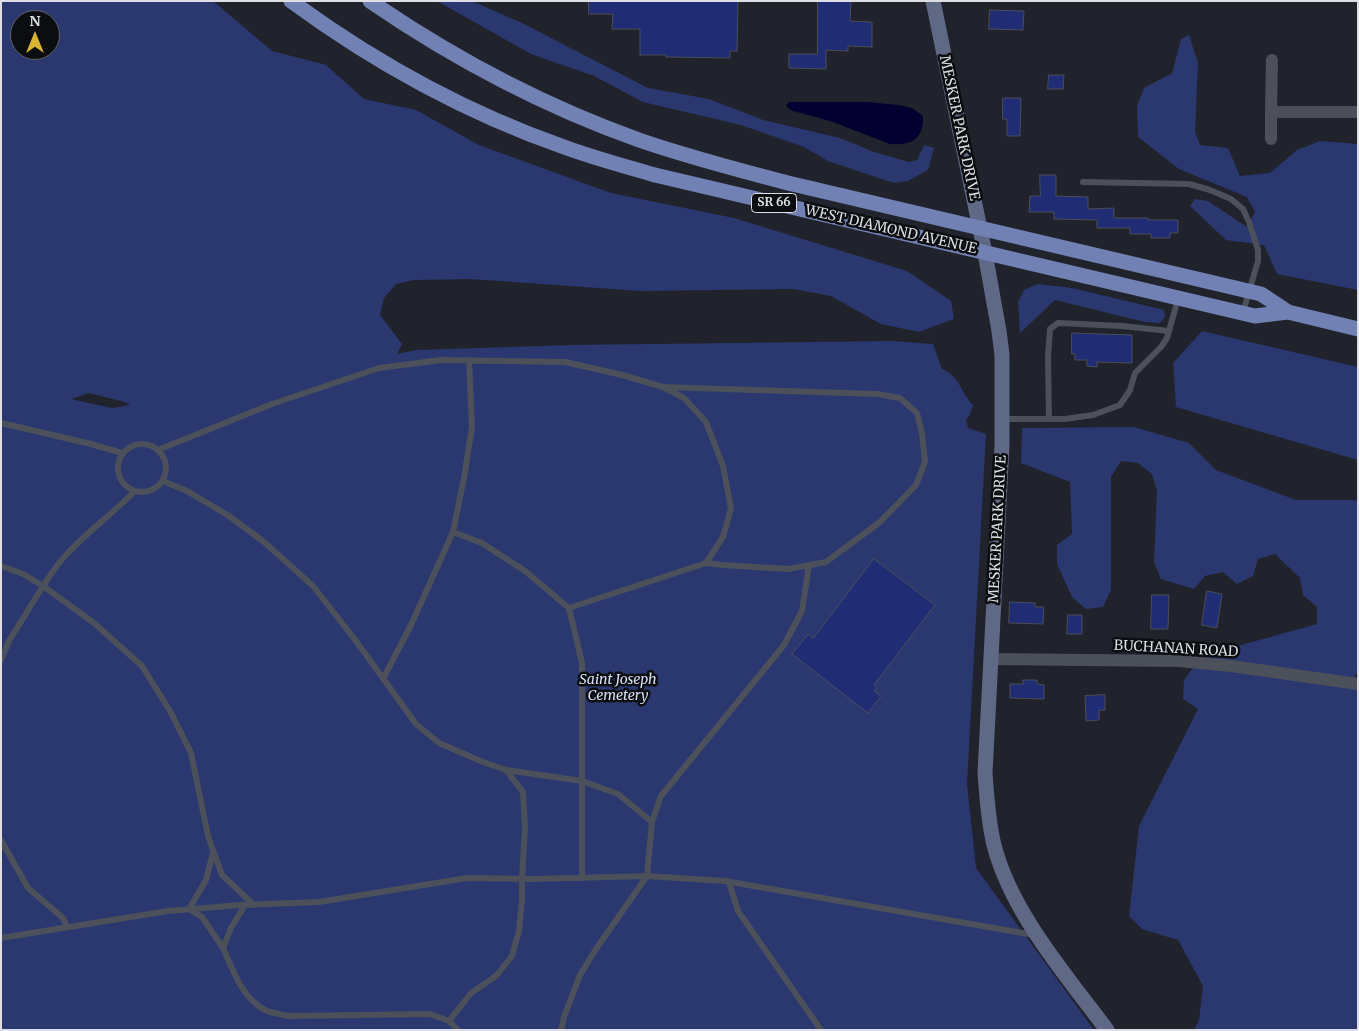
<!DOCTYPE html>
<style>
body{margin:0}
#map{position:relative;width:1359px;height:1031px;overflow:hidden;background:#20232c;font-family:Merriweather,serif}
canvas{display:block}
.frame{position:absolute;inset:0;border:2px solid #dddfe5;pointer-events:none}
.north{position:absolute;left:10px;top:10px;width:50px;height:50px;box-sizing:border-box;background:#0b0d11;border:1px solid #5f6166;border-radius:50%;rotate:0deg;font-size:14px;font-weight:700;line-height:20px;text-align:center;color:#dddfe5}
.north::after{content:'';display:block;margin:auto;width:18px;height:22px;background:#dab333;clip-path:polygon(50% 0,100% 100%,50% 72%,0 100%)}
</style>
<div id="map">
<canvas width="1359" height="1031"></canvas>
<div class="frame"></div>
<div class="north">N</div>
</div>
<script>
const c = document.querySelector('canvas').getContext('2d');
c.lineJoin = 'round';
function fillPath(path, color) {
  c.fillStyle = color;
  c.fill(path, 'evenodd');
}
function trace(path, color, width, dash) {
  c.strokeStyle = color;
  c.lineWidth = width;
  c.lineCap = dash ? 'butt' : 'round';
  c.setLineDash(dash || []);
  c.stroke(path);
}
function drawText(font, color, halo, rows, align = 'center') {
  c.font = font + ' Merriweather,serif';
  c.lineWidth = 5;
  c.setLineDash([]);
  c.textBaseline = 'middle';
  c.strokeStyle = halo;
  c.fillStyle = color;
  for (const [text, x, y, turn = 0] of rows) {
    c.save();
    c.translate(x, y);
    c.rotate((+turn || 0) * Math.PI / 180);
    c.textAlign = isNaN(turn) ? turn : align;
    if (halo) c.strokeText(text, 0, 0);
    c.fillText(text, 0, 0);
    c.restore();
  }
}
const green = new Path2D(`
 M1,1H213L272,51L326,65L364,99L416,110L479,145L611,193L734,218L907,271L951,301L954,319L919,332L881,324L831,296L794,289L641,291L470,279L414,280L396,284L384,298L380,315L402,344L397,354L417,350L573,345L893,341L933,344L942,369C960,376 960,392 973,405L970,414L966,420L968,428L986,434L967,784L976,868L1094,1030H1ZM20,20H50V50H20ZM89,393L125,402L130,405L112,408L71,399Z
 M437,1H472L522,23L648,88L709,99L763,120L840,138L874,152L909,162L917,160L924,145L934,148L928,170L908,181L894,183L828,161L804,147L741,125L643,102L594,76L531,54Z
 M1189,35L1198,63L1195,132L1200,145L1228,148L1240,176L1270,173L1297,150L1320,141L1358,144V290L1277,274L1264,245L1226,240L1190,206L1195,199L1208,201L1247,227L1255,212L1247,197L1179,169L1138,137L1137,106L1144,88L1172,73L1181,39Z
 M1038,284L1072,288L1164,310L1165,317L1160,323L1145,322L1055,300L1020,333L1018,302L1024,290Z
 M1202,331L1358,367V460L1176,407L1173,363Z
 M1134,427L1189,443L1216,470L1296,500H1353L1358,501V669L1355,677L1358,688V1030H1194L1199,1020L1203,986L1178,940L1142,929L1129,916L1139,826L1198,709L1183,699L1184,680L1195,665L1209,654L1317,624V607L1303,595L1300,578L1275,554L1258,559L1253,576L1237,584L1223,572L1205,576L1194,589L1161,579L1154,562L1157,491L1152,474L1138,463L1121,461L1111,477V590L1103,607L1086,609L1072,597L1057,564V545L1072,534L1070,482L1021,463L1022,428Z`);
const water = new Path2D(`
 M789,102H868L899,105L912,108L923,116C924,139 911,146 890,144L830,121L793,111L789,109L786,105Z`);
const building = new Path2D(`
 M589,1H738L737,51H730V58L666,57V55H640V29H612L613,14H589Z
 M818,1H851L850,21L872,22V47L848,46V51L826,50V69L789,68V54H817Z
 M990,10L1024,11L1023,30L989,29Z
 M1049,75H1064L1063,89H1048Z
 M1003,98H1021L1020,136H1007V119H1003Z
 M1040,175H1056V196L1088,197V209L1114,208V218H1148V220H1178V233H1170V238H1151V234H1130V228H1097V220L1054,219V212H1029L1030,196H1040Z
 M1072,333L1132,335V363L1097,362V367L1087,366V360H1075V354H1072Z
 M874,559L935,605L874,685L877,688L874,691L881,696L868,713L792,654L808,634L813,638Z
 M1207,591L1222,594L1217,628L1202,625Z
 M1152,595H1169L1168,629H1151Z
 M1010,602L1035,603V607H1044L1043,624L1009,623Z
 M1068,615H1082V634H1067Z
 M1023,680H1037V684L1044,685V699L1010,698V684H1023Z
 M1105,695V710H1099V720L1086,721L1085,696Z`);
const lane = new Path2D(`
 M1083,182L1189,184L1210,190L1231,199L1243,209L1249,222L1258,250V261L1243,312
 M469,360L472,427L464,478L453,532L482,543L525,571L569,608L706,563L722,565L788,569L826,562L880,522L916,485L925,462L922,434L917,413L900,398L877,394L663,387
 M1002,419H1065L1093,415L1120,405L1130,390L1135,373L1161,347L1167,338L1178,299
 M1049,419L1048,357L1050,329L1058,323L1122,326L1169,331
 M1,423L91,444L122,453
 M118 468a24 24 0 1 1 48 0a24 24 0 1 1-48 0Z
 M158,450L272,404L379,368L441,360L565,362L622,375L663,387L684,398L706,422L723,466L731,508L723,537L706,563
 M163,481L187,491L229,516L264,542L313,586L356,641L416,724L439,743L483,762L506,770L523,792L525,827L522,879V899L519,931L512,956L496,976L471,993L449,1021
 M1,566L23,574L43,586C50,576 57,564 66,555C87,532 112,514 134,492
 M569,608L582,663V878
 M1,660L9,641L43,586L94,623L142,666L170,711L191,753L208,836L222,875L254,905
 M383,679L411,625L453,532
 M506,770L582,781L618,794L652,822
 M1,840L28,888L63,918L67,927
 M213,852L206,880L189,909L202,917L223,948L231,928L245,905
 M729,882L738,911L821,1030
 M1,938L168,911L240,905L319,902L467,878L534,879L647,876L725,881L1034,935
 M223,948C233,970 242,998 265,1010C271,1013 281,1014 288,1016L430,1014L449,1021L458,1030
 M561,1030L564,1017L580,975L596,949L647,876L652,822L661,796L784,645L802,611L809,565`);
const street = new Path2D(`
 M1272,60L1271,112H1358
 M1271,139V112
 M991,659L1179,661L1231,666L1358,684`);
const secondary = new Path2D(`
 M933,1L985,253L999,331L1002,355V445L985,773C987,797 988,821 994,845C1011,912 1066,975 1107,1030`);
const primary = new Path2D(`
 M291,1C374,62 467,113 564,147C594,158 624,166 655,175L1242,313L1255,316L1288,312L1358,329
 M370,1C453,58 544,106 639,140C688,157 738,170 788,183L1261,294L1288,312`);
const shields = [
 [774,203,45]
];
const shieldNames = [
 ["SR 66",774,203]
];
const streetNames = [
 ["MESKER PARK DRIVE",959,128,78],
 ["WEST DIAMOND AVENUE",891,230,13],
 ["MESKER PARK DRIVE",998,529,-87],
 ["BUCHANAN ROAD",1176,649,3]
];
const parkNames = [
 ["Saint Joseph",618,680],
 ["Cemetery",618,696]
];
fillPath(green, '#2a386f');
fillPath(water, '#030031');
fillPath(building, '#202d75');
trace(building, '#4b4e59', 1);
trace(lane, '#4c505a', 6);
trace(street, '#4c505a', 12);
trace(secondary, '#5f6986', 15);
trace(primary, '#7181b3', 15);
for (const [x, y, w] of shields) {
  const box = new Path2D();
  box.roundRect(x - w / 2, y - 9.5, w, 19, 4);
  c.fillStyle = '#0b0d11';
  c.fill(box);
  trace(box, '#dddfe5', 1);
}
drawText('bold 12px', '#dddfe5', null, shieldNames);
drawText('14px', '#dddfe5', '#0b0d11', streetNames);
drawText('italic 14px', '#d8e0f5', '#0b0d11', parkNames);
</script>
